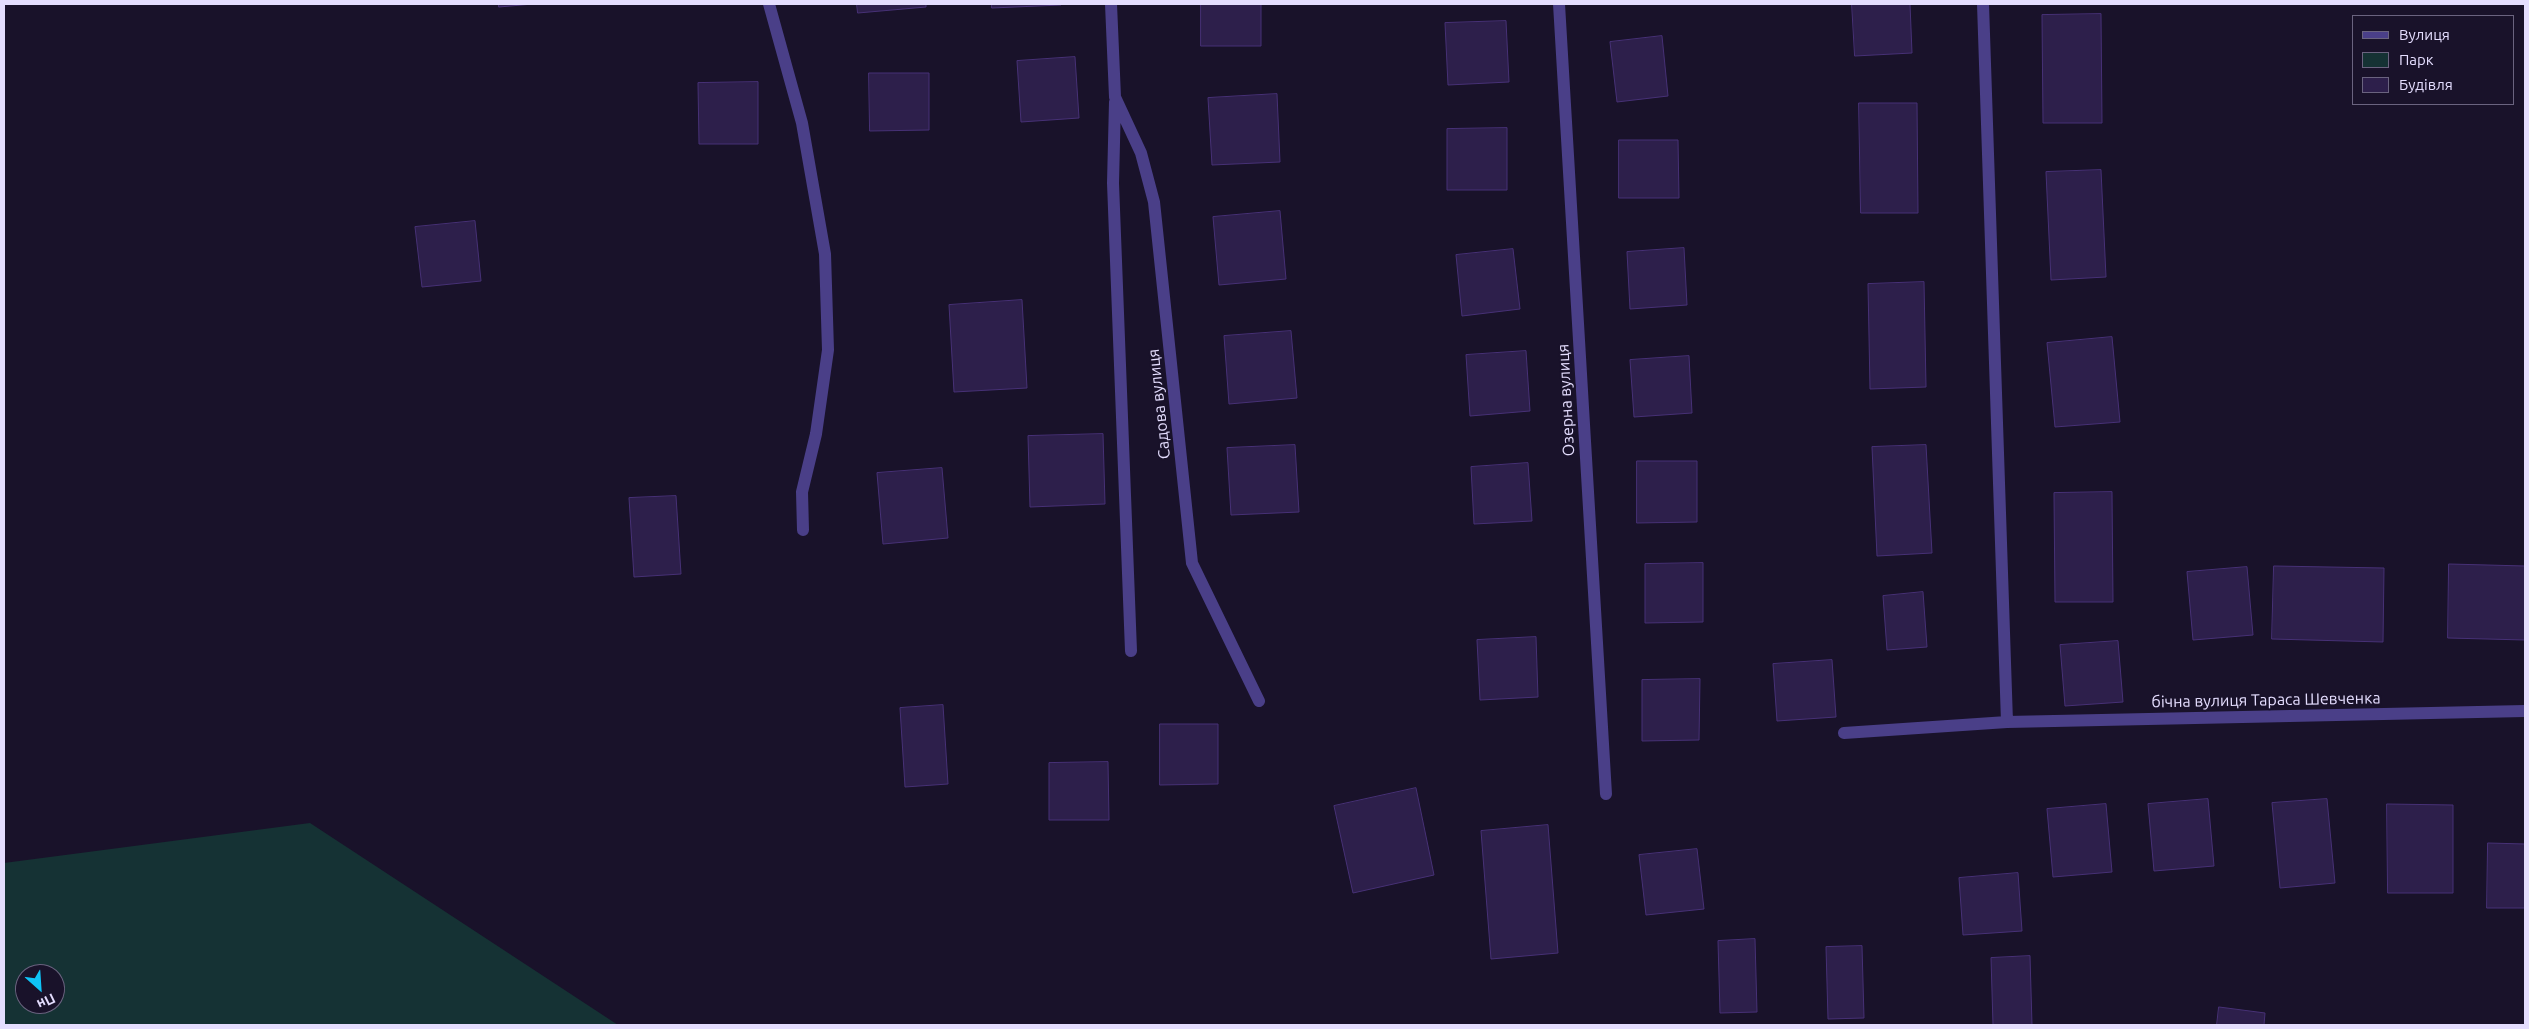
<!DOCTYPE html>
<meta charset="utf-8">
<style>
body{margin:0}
#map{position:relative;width:2529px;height:1029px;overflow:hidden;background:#19122a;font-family:Ubuntu,sans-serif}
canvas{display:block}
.frame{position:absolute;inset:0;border:5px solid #e4ddfe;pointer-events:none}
.legend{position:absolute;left:2352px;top:15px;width:162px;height:90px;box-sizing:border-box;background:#19122a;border:1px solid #6a637f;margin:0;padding:6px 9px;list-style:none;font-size:15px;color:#e4ddfe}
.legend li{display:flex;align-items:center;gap:10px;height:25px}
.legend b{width:25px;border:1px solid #6a637f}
.north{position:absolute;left:15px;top:964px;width:50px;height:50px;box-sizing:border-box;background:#19122a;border:1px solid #6a637f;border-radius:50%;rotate:154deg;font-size:14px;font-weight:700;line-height:20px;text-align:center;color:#e4ddfe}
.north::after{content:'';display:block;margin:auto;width:18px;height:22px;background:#0fc4f7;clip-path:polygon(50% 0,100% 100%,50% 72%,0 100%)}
</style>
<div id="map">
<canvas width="2529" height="1029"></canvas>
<div class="frame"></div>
<ul class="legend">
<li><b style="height:6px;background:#4a3f88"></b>Вулиця</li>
<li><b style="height:14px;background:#153234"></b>Парк</li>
<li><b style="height:14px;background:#2d1f4b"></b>Будівля</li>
</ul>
<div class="north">Пн</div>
</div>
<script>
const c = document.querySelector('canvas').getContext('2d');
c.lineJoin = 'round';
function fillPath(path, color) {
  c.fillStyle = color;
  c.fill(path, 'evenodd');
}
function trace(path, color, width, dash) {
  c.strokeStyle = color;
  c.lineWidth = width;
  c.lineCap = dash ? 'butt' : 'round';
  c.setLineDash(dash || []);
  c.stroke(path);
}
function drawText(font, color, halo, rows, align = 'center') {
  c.font = font + ' Ubuntu,sans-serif';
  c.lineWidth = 4;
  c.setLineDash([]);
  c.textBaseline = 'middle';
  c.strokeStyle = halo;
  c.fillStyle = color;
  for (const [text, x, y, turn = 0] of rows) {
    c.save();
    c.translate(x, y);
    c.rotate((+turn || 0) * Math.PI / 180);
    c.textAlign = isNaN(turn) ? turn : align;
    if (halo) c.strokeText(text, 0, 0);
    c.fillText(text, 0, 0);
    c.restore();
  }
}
const green = new Path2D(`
 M310,823L618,1025H4V863ZM25,974H55V1004H25Z`);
const building = new Path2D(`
 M499,4H533L499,7Z
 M857,4H926V7L858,13Z
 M992,4H1061V5L992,8Z
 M1201,4H1261V46H1201Z
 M1852,4H1910L1912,53L1855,56Z
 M2101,14L2102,123H2043L2042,15Z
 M1506,21L1509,82L1448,85L1445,23Z
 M1662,36L1668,96L1617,102L1610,42Z
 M1075,57L1079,118L1021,122L1017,61Z
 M869,73H929V130L870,131Z
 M758,82V144H699L698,83Z
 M1277,94L1280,162L1212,165L1208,98Z
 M1859,103H1917L1918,213H1861Z
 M1507,128V190H1447V129Z
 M1619,140H1678L1679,198H1619Z
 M2101,170L2106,277L2051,280L2046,172Z
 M1280,211L1286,279L1219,285L1213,217Z
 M475,221L481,281L422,287L415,227Z
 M1684,248L1687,305L1630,309L1627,252Z
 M1513,249L1520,309L1462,316L1456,255Z
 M1924,282L1926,387L1870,389L1868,284Z
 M1022,300L1027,388L954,392L949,305Z
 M1291,331L1297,398L1229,404L1224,336Z
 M2112,337L2120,422L2055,427L2047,343Z
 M1526,351L1530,411L1470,416L1466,355Z
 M1689,356L1692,413L1634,417L1630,360Z
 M1103,434L1105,504L1030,507L1028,436Z
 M1295,445L1299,512L1231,515L1227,448Z
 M1926,445L1932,553L1877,556L1872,447Z
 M1637,461H1697V522L1637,523Z
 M1528,463L1532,521L1474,524L1471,467Z
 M942,468L948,538L883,544L877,473Z
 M2112,492L2113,602H2055L2054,493Z
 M676,496L681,574L634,577L629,498Z
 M1703,563V622L1645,623V564Z
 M2449,564L2525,566V640L2448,638Z
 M2274,566L2384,568L2383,642L2272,639Z
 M2247,567L2253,635L2193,640L2187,572Z
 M1923,592L1927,647L1887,650L1883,596Z
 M1536,637L1538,697L1480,700L1477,640Z
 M2118,641L2123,702L2065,706L2060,645Z
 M1832,660L1836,717L1777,721L1773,664Z
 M1700,679L1699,740L1642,741V680Z
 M943,705L948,784L905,787L900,708Z
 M1160,724H1218V784L1160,785Z
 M1108,762L1109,820H1049V763Z
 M1416,788L1434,875L1353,893L1334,806Z
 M2208,799L2214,866L2154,871L2148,804Z
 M2327,799L2335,883L2280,888L2272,803Z
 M2106,804L2112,872L2053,877L2047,809Z
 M2387,804L2453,805V893H2388Z
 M1548,825L1558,953L1491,959L1481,831Z
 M2488,843L2525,844V908H2487Z
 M1697,849L1704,909L1646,915L1639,855Z
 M2018,873L2022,931L1963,935L1959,878Z
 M1755,939L1757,1012L1720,1013L1718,941Z
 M1862,946L1864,1018L1828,1019L1826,947Z
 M2030,956L2032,1025H1993L1991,958Z
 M2219,1007L2265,1013L2264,1025H2217Z`);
const minor = new Path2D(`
 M769,4L802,123L825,254L828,350L816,434L802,492L803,530
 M1111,4L1115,97L1141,153L1154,202L1192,563L1259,701
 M1559,4L1606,794
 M1983,4L2007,722
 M1115,102L1113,183L1131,651
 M1844,733L2007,722L2525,711`);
const streetNames = [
 ["Озерна вулиця",1566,400,-93],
 ["Садова вулиця",1159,404,-96],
 ["бічна вулиця Тараса Шевченка",2266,700,-1]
];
fillPath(green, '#153234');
fillPath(building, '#2d1f4b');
trace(building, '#473176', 1);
trace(minor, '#4a3f88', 12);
drawText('16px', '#e4ddfe', '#19122a', streetNames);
</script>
